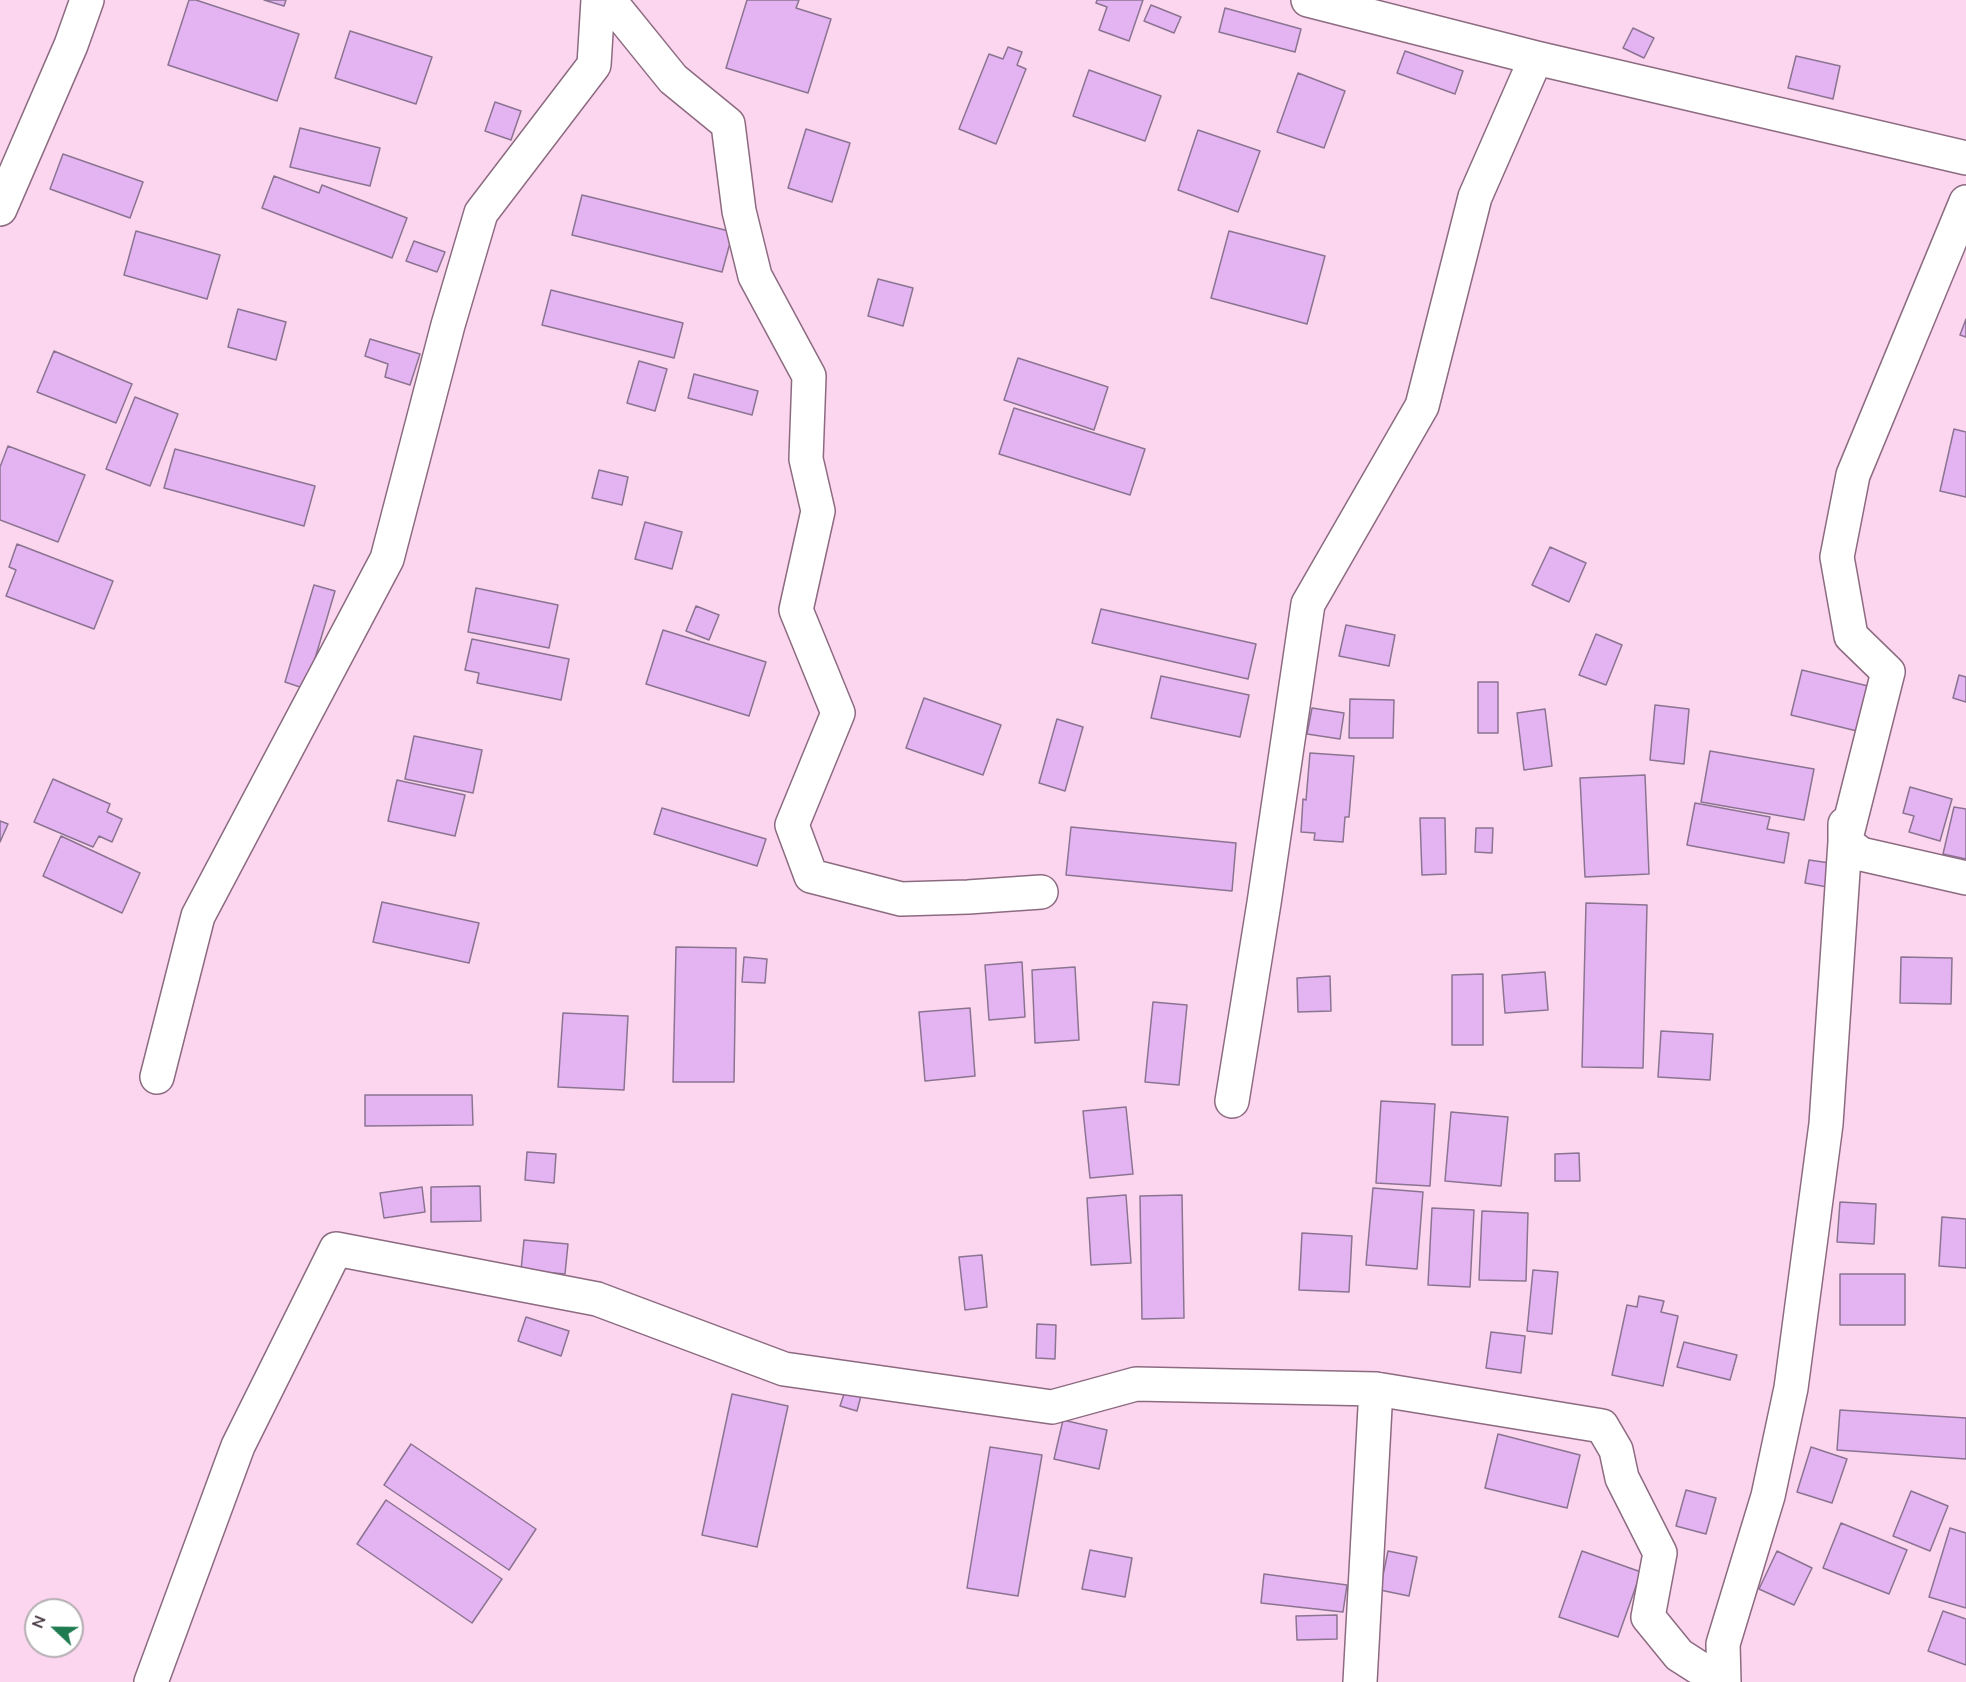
<!DOCTYPE html>
<style>
body{margin:0}
#map{position:relative;width:1966px;height:1682px;overflow:hidden;background:#fcd6ef;font-family:"Nunito Sans",sans-serif}
canvas{display:block}
.north{position:absolute;left:24px;top:1598px;width:60px;height:60px;box-sizing:border-box;background:#fff;border:2px solid #b4aeb2;border-radius:50%;rotate:292deg;font-size:16px;font-weight:700;line-height:24px;text-align:center;color:#43353e}
.north::after{content:'';display:block;margin:auto;width:21px;height:27px;background:#1e7a50;clip-path:polygon(50% 0,100% 100%,50% 72%,0 100%)}
</style>
<div id="map">
<canvas width="1966" height="1682"></canvas>
<div class="north">N</div>
</div>
<script>
const c = document.querySelector('canvas').getContext('2d');
c.lineJoin = 'round';
function fillPath(path, color) {
  c.fillStyle = color;
  c.fill(path, 'evenodd');
}
function trace(path, color, width, dash) {
  c.strokeStyle = color;
  c.lineWidth = width;
  c.lineCap = dash ? 'butt' : 'round';
  c.setLineDash(dash || []);
  c.stroke(path);
}
const building = new Path2D(`
 M189,0H196L299,34L277,101L168,65Z
 M264,0H286L284,6Z
 M747,0H799L796,8L831,19L808,93L726,68Z
 M1097,0H1143L1129,41L1099,30L1107,7L1096,3Z
 M1151,5L1181,17L1174,33L1144,21Z
 M1225,8L1301,29L1295,52L1219,32Z
 M1633,28L1654,38L1644,58L1623,48Z
 M350,31L432,57L416,104L335,78Z
 M1008,47L1022,52L1017,65L1026,69L996,144L959,129L989,54L1003,59Z
 M1405,51L1463,71L1455,94L1397,73Z
 M1796,56L1840,66L1833,99L1788,88Z
 M1089,70L1161,96L1145,141L1073,116Z
 M1298,73L1345,91L1324,148L1277,132Z
 M495,102L521,111L511,140L485,131Z
 M300,128L380,148L370,186L290,167Z
 M806,129L850,143L832,202L788,188Z
 M1198,130L1260,151L1238,212L1178,190Z
 M63,154L143,182L130,218L50,189Z
 M274,176L319,193L322,185L407,218L392,258L262,208Z
 M582,195L733,232L722,272L572,235Z
 M136,231L220,255L207,299L124,275Z
 M1229,231L1325,256L1307,324L1211,298Z
 M414,241L445,252L437,272L406,261Z
 M878,279L913,288L903,326L868,316Z
 M551,290L683,323L674,358L542,325Z
 M238,309L286,322L276,360L228,347Z
 M1966,319V337L1960,335Z
 M370,339L420,354L410,385L385,377L388,364L365,356Z
 M54,351L132,384L116,423L37,392Z
 M1018,358L1108,387L1094,430L1004,400Z
 M639,361L667,369L655,411L627,403Z
 M694,374L758,391L752,415L688,398Z
 M135,397L178,414L150,486L106,469Z
 M1014,408L1145,449L1130,495L999,454Z
 M1954,429L1966,432V497L1940,491Z
 M8,446L85,475L58,542L0,520V467Z
 M175,449L315,486L304,526L164,488Z
 M599,470L628,477L622,505L592,498Z
 M645,522L682,532L672,569L635,559Z
 M17,544L113,581L94,629L6,596L16,570L9,567Z
 M1550,547L1586,563L1569,602L1532,585Z
 M314,585L335,591L306,689L285,682Z
 M476,588L558,605L549,648L468,632Z
 M696,606L719,615L709,640L686,631Z
 M1101,609L1256,644L1248,679L1092,643Z
 M1346,625L1395,635L1389,666L1339,656Z
 M663,630L766,662L749,716L646,684Z
 M1596,634L1622,645L1606,685L1579,675Z
 M472,639L569,659L561,700L477,683L479,673L465,670Z
 M1802,670L1868,686L1857,731L1791,715Z
 M1959,675L1966,677V702L1953,698Z
 M1161,676L1249,695L1240,737L1151,718Z
 M1478,682H1498V733H1478Z
 M924,698L1001,725L983,775L906,748Z
 M1350,699L1394,700L1393,738H1349Z
 M1655,705L1689,709L1684,764L1650,760Z
 M1312,708L1344,713L1340,739L1307,734Z
 M1545,709L1552,766L1524,770L1517,713Z
 M1057,719L1083,727L1065,791L1039,783Z
 M414,736L482,750L473,793L405,779Z
 M1710,751L1814,769L1804,820L1701,802Z
 M1310,753L1354,756L1349,817H1345L1343,842L1314,840L1315,833L1301,832L1303,799L1306,800Z
 M1645,775L1649,874L1585,877L1580,778Z
 M53,779L110,804L107,812L122,819L112,842L99,836L93,847L34,822Z
 M397,780L465,795L455,836L388,821Z
 M1910,787L1952,799L1940,841L1909,832L1914,816L1903,813Z
 M1695,803L1770,817L1767,829L1789,833L1784,863L1687,845Z
 M1954,807L1966,809V859L1943,854Z
 M662,808L766,839L757,866L654,834Z
 M1420,818H1445L1446,874L1422,875Z
 M0,821L8,824L0,842Z
 M1071,827L1236,843L1232,891L1066,875Z
 M1476,828H1493L1492,853L1475,852Z
 M61,836L140,873L122,913L43,876Z
 M1809,860L1837,864L1833,888L1805,883Z
 M382,902L479,923L469,963L373,942Z
 M1586,903L1647,905L1643,1068L1582,1067Z
 M676,947L736,948L734,1082H673Z
 M744,957L767,959L765,983L742,982Z
 M1901,957L1952,958L1951,1004L1900,1003Z
 M1022,962L1025,1017L989,1020L985,965Z
 M1075,967L1079,1040L1035,1043L1032,970Z
 M1545,972L1548,1010L1505,1013L1502,975Z
 M1483,974V1045H1452V975Z
 M1330,976L1331,1011L1298,1012L1297,978Z
 M1153,1002L1187,1005L1179,1085L1145,1082Z
 M970,1008L975,1076L925,1081L919,1012Z
 M563,1013L628,1016L624,1090L558,1087Z
 M1661,1031L1713,1034L1710,1080L1658,1077Z
 M365,1095H472L473,1125L365,1126Z
 M1381,1101L1435,1104L1430,1186L1376,1183Z
 M1126,1107L1133,1174L1090,1178L1083,1111Z
 M1451,1112L1508,1117L1501,1186L1445,1181Z
 M527,1152L556,1154L554,1183L525,1180Z
 M1579,1153L1580,1181H1555V1154Z
 M480,1186L481,1221L431,1222V1187Z
 M422,1187L425,1212L384,1218L380,1193Z
 M1373,1188L1423,1192L1417,1269L1366,1265Z
 M1126,1195L1131,1263L1091,1265L1087,1198Z
 M1182,1195L1184,1318L1142,1319L1140,1196Z
 M1840,1202L1876,1204L1874,1244L1837,1242Z
 M1432,1208L1474,1210L1470,1287L1428,1285Z
 M1482,1211L1528,1213L1526,1281L1479,1280Z
 M1942,1217L1966,1219V1268L1939,1266Z
 M1302,1233L1352,1236L1349,1292L1299,1290Z
 M524,1240L568,1244L565,1274L521,1270Z
 M982,1255L987,1307L965,1310L959,1257Z
 M1533,1270L1558,1272L1552,1334L1527,1331Z
 M1840,1274H1905V1325H1840Z
 M1639,1296L1664,1301L1661,1312L1678,1316L1663,1386L1612,1375L1627,1305L1637,1307Z
 M526,1317L569,1331L561,1356L518,1341Z
 M1037,1324L1056,1325L1055,1359L1036,1358Z
 M1491,1332L1525,1336L1521,1373L1486,1368Z
 M1684,1342L1737,1355L1730,1380L1677,1367Z
 M846,1388L862,1392L857,1411L840,1406Z
 M732,1394L788,1406L757,1547L702,1535Z
 M1840,1410L1966,1418V1459L1837,1450Z
 M1063,1420L1107,1430L1099,1469L1054,1459Z
 M1498,1434L1580,1455L1567,1508L1485,1488Z
 M411,1444L536,1529L509,1570L384,1485Z
 M990,1447L1042,1455L1018,1596L967,1588Z
 M1811,1447L1847,1459L1832,1503L1797,1492Z
 M1686,1490L1716,1498L1706,1534L1676,1526Z
 M1911,1491L1948,1506L1930,1551L1893,1536Z
 M386,1500L502,1579L472,1623L357,1544Z
 M1841,1523L1907,1550L1889,1594L1823,1568Z
 M1950,1528L1966,1533V1608L1929,1597Z
 M1090,1550L1132,1558L1125,1597L1082,1589Z
 M1388,1551L1417,1557L1409,1596L1380,1590Z
 M1582,1551L1641,1572L1618,1637L1559,1617Z
 M1777,1551L1812,1568L1794,1605L1759,1589Z
 M1264,1574L1347,1585L1343,1612L1261,1603Z
 M1943,1611L1966,1619V1665L1928,1651Z
 M1337,1615V1639L1297,1640L1296,1616Z`);
const minor = new Path2D(`
 M609,0L673,79L728,124L739,211L755,276L809,376L806,459L818,511L796,610L838,713L792,825L811,876L901,899L968,897L1041,892
 M1308,0L1536,58L1966,158
 M0,209L71,45L87,0
 M1845,824V842L1861,854L1966,878
 M157,1077L198,916L387,559L448,325L481,213L594,65L598,0
 M1232,1101L1264,903L1308,604L1422,406L1475,197L1536,58
 M151,1682L238,1446L336,1249L597,1299L784,1369L1052,1407L1136,1384L1376,1389L1602,1426L1616,1450L1622,1478L1660,1553L1648,1617L1679,1655L1721,1682
 M1360,1682L1376,1389
 M1724,1682L1723,1644L1768,1496L1791,1388L1826,1124L1845,842L1888,672L1851,636L1837,557L1853,475L1966,202`);
fillPath(building, '#e4b4f2');
trace(building, '#8b7492', 1.5);
trace(minor, '#8c6b81', 36);
trace(minor, '#fff', 33);
</script>
